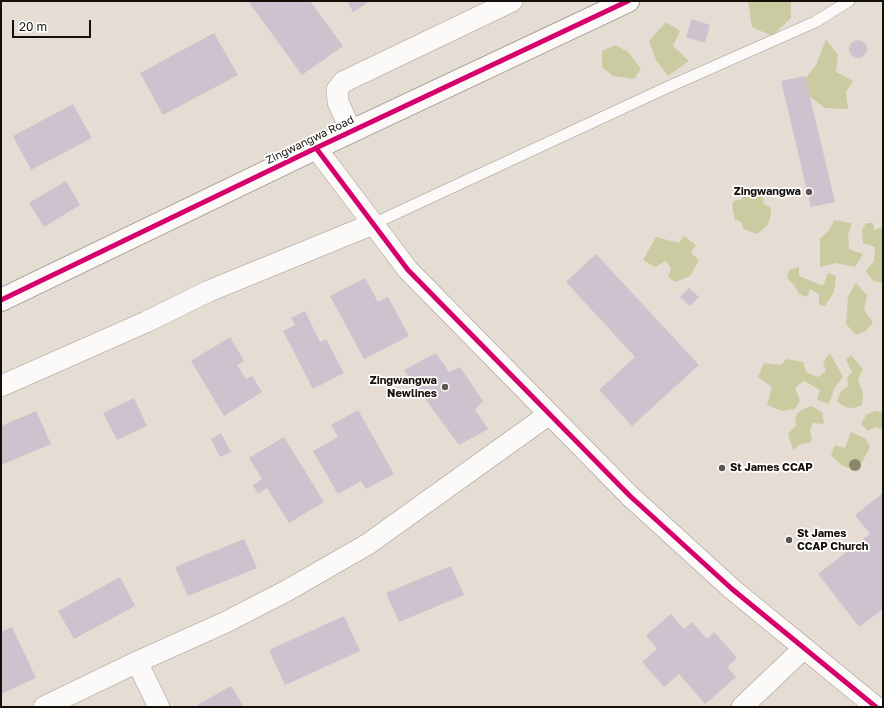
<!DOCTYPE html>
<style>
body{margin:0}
#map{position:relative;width:884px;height:708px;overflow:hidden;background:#e5ddd3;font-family:"Golos Text",sans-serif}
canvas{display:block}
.frame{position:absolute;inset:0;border:2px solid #140f09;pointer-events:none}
.scale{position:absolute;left:12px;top:20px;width:79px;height:18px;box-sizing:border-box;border:2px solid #140f09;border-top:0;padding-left:5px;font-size:12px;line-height:14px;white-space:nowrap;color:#140f09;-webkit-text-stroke:3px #fff;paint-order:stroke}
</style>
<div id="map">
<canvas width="884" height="708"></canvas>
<div class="frame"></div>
<div class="scale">20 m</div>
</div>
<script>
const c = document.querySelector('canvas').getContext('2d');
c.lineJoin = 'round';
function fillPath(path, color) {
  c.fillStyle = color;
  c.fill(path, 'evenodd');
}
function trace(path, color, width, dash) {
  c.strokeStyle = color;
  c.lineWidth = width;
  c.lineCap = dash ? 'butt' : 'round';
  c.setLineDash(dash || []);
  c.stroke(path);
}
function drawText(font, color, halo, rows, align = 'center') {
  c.font = font + ' "Golos Text",sans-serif';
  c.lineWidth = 3.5;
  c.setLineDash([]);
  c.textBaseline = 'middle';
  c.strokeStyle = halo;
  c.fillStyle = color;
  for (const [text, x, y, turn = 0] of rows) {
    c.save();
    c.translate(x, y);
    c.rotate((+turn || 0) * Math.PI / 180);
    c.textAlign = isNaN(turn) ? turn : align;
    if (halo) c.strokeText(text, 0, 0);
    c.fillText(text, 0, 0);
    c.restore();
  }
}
const green = new Path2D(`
 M748,1H791V18L772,36L752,27Z
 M666,22L680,31L673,46L689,61L668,76L656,60L649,41Z
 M826,39L838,55L836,72L853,81L846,92L848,109L825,108L798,88L816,65Z
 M615,45L628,52L641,69L634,79L613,76L602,67V51Z
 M753,189H759L758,193L764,198L763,203L771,208C771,222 768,227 756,234L744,229L740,221L735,220L732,205L734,201L742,199L743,192H749Z
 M834,220L852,223L848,235L849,249L863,254L855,267L836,263L820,267V239L830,229Z
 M866,223H873L874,230L883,227V283L873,281L866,271L874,261L875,247L863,243L862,230Z
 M684,236L696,245L691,253L699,260L690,276L675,282L668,277L671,269L666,261L655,267L643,260L656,237L679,243Z
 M799,267V276L823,286L828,273L836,276L834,292L825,306L819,305V294L810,289L807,297L799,294L795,286L787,278L789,270Z
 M856,283L867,295L864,310L873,322L866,331L856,335L846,324L848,296Z
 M830,353L843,377L834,389L829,404L817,400L820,390L804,381L795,388L800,400L795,409L782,411L767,405L772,387L758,377L764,363L781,365L786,359L803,362L806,372L818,377L826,371L823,362Z
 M851,355L863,369L858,380L863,393L862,405C852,410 845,409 837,401L841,391L848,386L847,378L852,372L846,360Z
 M811,406L822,412L824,424L813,423L810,431L812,438L810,443L801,444L793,450L788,434L796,425L795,417L801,410Z
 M875,411L883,412V429L876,427L868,431L861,424L866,415Z
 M851,432L866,439L870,447L862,462L848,468L840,464L831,455L835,445L845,448Z`);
const building = new Path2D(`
 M248,1H310L343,46L302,75Z
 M347,1H370L353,12Z
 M692,19L710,25L705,43L686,37Z
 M214,33L238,75L163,115L140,73Z
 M849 49a9 9 0 1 1 18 0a9 9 0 1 1-18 0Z
 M805,76L835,202L811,207L781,81Z
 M73,104L92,138L31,170L13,136Z
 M66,181L80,205L44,227L29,203Z
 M596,254L699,365L632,426L599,390L635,357L566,282Z
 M365,278L378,302L388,297L409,336L364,359L330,296Z
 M689,288L699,297L690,306L680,297Z
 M305,311L320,342L326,339L344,373L313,389L283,331L295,325L291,318Z
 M230,337L244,361L237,365L246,379L252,376L262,392L224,416L191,361Z
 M436,353L449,372L460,367L483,401L475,410L488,429L459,445L404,370Z
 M134,398L147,426L117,440L103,413Z
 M358,410L394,474L366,489L361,481L338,494L313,451L338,437L331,425Z
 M36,411L51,444L1,465V426Z
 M221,433L231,452L220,457L211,439Z
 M284,437L324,502L289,523L267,488L258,494L253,485L262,479L249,458Z
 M883,493V609L859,627L818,574L870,534L855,515Z
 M244,539L257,568L188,596L175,567Z
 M451,566L464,595L399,622L386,593Z
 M120,577L135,606L74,639L58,611Z
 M671,614L684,629L692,622L707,639L714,632L737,658L727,667L736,677L705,704L679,674L664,687L642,662L657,649L646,635Z
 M344,616L360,651L285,685L269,650Z
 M12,627L36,678L1,694V632Z
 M231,686L244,707H194Z`);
const service = new Path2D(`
 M373,224L668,87L815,22L849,1`);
const minor = new Path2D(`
 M351,131L338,102L337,90L343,82L512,1
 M316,148L408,270L630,496L732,589L876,707
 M1,386L146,322L209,291L373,224
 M137,662L159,707
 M44,707L137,662L226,622L288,590L368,544L548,415
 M742,707L803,649`);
const tertiary = new Path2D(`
 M1,300L316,148L628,1`);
const cycleway = new Path2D(`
 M316,148L408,270L630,496L732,589L876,707
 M1,300L316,148L628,1`);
const trees = [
 [855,465]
];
const markers = [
 [809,192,4,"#5d5750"],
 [445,387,4,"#5d5750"],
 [722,468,4,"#5d5750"],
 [789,540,4,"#5d5750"]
];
const streetNames = [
 ["Zingwangwa Road",310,140,-26]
];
const poiNames = [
 ["Zingwangwa",801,192],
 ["Zingwangwa",437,381],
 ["Newlines",437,394],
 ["St James CCAP",730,468,"left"],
 ["St James",797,534,"left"],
 ["CCAP Church",797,547,"left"]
];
fillPath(green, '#cbcba1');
fillPath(building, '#cdc2ce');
trace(service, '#a19c94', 12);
trace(minor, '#a19c94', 22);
trace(tertiary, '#a19c94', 24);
trace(service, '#fbfaf8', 11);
trace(minor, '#fbfaf8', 21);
trace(tertiary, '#fbfaf8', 22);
trace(cycleway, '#d6006c', 5);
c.fillStyle = '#89876a';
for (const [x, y] of trees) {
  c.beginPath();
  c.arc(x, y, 6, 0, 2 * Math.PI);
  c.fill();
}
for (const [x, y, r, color] of markers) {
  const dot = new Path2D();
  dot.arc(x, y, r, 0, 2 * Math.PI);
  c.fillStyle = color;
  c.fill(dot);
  trace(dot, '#fff', 1.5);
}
drawText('11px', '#140f09', '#fff', streetNames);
drawText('bold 11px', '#140f09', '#fff', poiNames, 'right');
</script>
